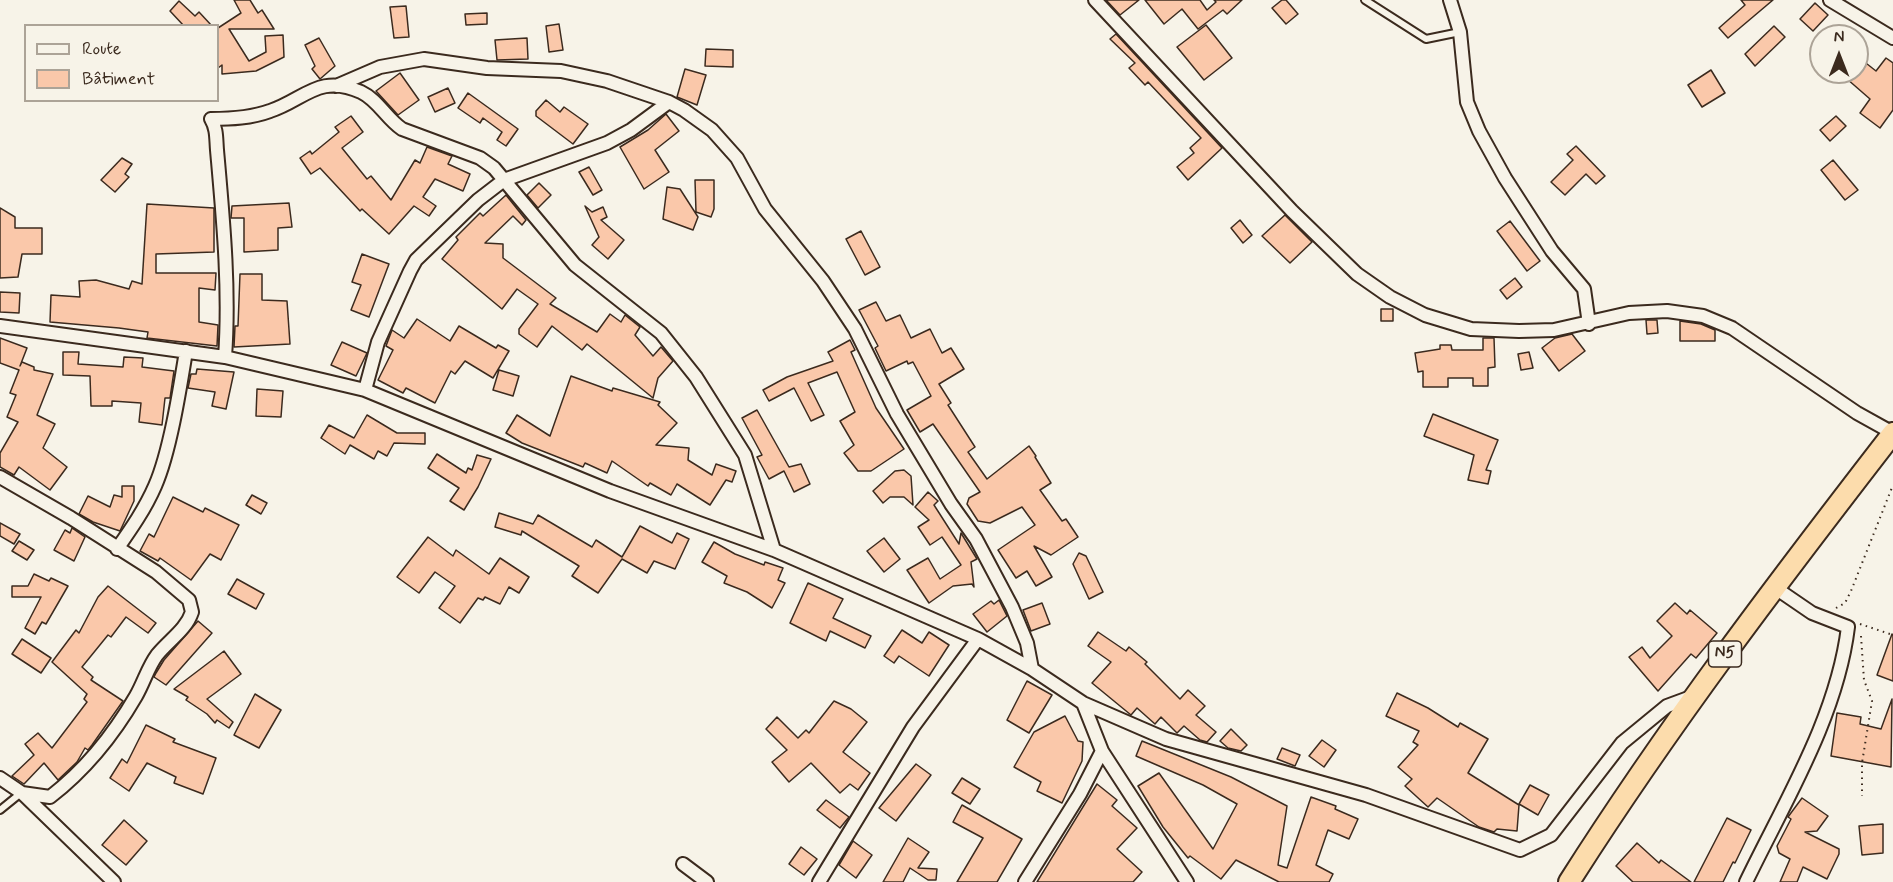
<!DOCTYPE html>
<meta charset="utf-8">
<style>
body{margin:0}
#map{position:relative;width:1893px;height:882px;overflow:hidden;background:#f7f3e8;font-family:Mynerve,sans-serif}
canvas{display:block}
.legend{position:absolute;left:24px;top:24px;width:195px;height:78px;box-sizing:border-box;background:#f7f3e8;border:2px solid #aca397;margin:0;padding:8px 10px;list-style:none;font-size:18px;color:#3b2a1e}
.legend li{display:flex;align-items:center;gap:12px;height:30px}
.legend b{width:30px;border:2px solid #aca397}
.north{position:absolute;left:1809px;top:24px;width:60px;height:60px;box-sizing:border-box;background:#f7f3e8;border:2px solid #aca397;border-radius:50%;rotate:0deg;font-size:16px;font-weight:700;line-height:24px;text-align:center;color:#3b2a1e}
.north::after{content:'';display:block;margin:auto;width:21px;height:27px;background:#3b2a1e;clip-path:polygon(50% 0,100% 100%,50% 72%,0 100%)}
</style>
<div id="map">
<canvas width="1893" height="882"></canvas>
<ul class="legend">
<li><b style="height:8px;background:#f7f3e8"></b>Route</li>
<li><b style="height:16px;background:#fac8aa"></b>Bâtiment</li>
</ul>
<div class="north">N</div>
</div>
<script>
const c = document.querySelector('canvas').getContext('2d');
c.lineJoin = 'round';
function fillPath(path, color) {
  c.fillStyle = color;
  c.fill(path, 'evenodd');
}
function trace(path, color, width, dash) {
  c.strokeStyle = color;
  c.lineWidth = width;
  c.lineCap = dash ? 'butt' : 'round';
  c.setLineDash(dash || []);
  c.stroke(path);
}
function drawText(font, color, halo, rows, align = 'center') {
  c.font = font + ' Mynerve,sans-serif';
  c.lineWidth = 5;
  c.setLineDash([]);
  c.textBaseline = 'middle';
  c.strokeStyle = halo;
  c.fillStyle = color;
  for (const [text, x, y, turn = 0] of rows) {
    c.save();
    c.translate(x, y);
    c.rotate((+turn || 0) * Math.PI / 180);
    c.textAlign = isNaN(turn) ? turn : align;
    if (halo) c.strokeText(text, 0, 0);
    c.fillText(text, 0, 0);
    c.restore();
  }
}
const building = new Path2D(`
 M234,0H250L258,13L262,10L274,29H229L249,61L266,52L265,36L283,35L284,57L256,71L222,74V65L218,68V28L241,13Z
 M1106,0H1139L1120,15Z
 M1145,0H1200L1207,10L1216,2L1214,0H1242L1227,14L1223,10L1198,29L1182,9L1164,24Z
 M1282,0H1286L1298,14L1286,24L1272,8Z
 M1741,0H1773L1728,38L1719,28L1745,5Z
 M179,1L195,16L199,12L212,26H184L170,11Z
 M1815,3L1828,15L1813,31L1800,19Z
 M406,6L409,37L394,38L390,7Z
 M487,13V24L466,25L465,14Z
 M559,24L563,50L549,52L546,26Z
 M1206,25L1232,58L1204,80L1177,47Z
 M1774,26L1785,37L1755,66L1745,54Z
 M1116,34L1222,148L1188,180L1177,167L1194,153L1190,148L1201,138L1148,82L1145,85L1129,68L1135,63L1110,39Z
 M319,38L335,66L320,79L312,69L315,66L305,45Z
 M527,38L528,59L497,60L495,40Z
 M706,49L733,50V67L705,66Z
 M1857,56L1876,71L1886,58L1893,63V110L1880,128L1860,113L1870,99L1839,72H1857Z
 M685,69L706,75L697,105L677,97Z
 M1711,70L1725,93L1702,107L1688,85Z
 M400,73L419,100L398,115L376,91Z
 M448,88L455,103L435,112L428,97Z
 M468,93L518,129L506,146L497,140L502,132L483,118L480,123L458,108Z
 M546,100L560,112L564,107L588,124L573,144L536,116V111Z
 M666,114L679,131L655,150L669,172L644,189L620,147L648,130Z
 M351,116L363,132L342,148L367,179L371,176L391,200L415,160L420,163L427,147L452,156L448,164L470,174L463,191L435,179L423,197L436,206L429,216L414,206L389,234L362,209L360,211L320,168L311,174L300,158L310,151L312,154L339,132L335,127Z
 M1836,116L1846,126L1830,141L1820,130Z
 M1576,146L1605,176L1596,184L1586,174L1565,195L1551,182L1573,160L1567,154Z
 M122,158L132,164L125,174L129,177L115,192L101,180Z
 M1833,160L1858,190L1845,200L1821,170Z
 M589,167L602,190L593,195L579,172Z
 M695,180H714V209L711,217L696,212Z
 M539,183L551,195L538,208L527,195Z
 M667,187L680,189L698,217L693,230L663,219Z
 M506,195L526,220L522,225L513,216L485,243L503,244V258L556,298L550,304L597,332L610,314L621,322L625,315L640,327L635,335L653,356L661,347L673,361L658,378L653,398L587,344L582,350L552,326L537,347L519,334V329L538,304L517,289L502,309L442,259L458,240L456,237L480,213L483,216Z
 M289,203L292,227L278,228V250L244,252V218H231L232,206Z
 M147,204L214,208V252L156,254V273H216L215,290L199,288V322L218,325L217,346L147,338L148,332L119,328L50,322L51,295L80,297L79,281L96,280L129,289L132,281L142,284Z
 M585,206L592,212L603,207L607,217L601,220L624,240L608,259L592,245L599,237Z
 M0,208L15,217V228H42V254H22L18,277L0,278Z
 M1285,215L1312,242L1290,263L1262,236Z
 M1240,220L1252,235L1243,243L1231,228Z
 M1510,221L1540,261L1527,271L1497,231Z
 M861,231L880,267L865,275L846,239Z
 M362,254L389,264L369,317L351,310L361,285L352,282Z
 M240,274H262V300L287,301L290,344L234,347L235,326H238Z
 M1515,278L1522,287L1507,299L1500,290Z
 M0,292L20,293L19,313L0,312Z
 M876,302L886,321L900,315L911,338L930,329L942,353L951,348L964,369L939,384L951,403L948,405L975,447L968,452L987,479L1029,446L1036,456L1035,457L1051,483L1040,490L1062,521L1066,519L1078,537L1051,555L1034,546L1052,577L1036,586L1027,571L1016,578L998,550L1035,525L1022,507L990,523L978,521L967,504L969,498L980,492L933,424L920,432L907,410L931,396L913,362L908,364L907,361L886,371L875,348L878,346L859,310Z
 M1381,309H1393V321H1381Z
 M417,319L450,341L459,326L496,348L498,345L509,351L493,378L465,361L455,374L451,371L435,403L406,388L403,393L378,380L393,350L386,346L392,330L404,338Z
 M1646,320H1657L1658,333L1647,334Z
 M1680,321L1701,324L1715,330V341H1680Z
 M1572,334L1585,351L1559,371L1542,348L1555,338Z
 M0,338L27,348L20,366L22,362L34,367V370L53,374L37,415L55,424L43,448L67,467L50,490L19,467L14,475L0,467V453L18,422L7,417L16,395L10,393L19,370L0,363Z
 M1483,338H1494L1495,367L1488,368V386H1473V378H1448V387H1423V371L1418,372L1415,353L1440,349V345H1451L1452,350H1483Z
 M850,340L855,350L851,352L876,408L904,449L871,471H858L844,453L854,445L840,421L855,412L837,372L808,383L824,415L811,421L794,388L769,401L763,390L787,377L833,361L828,352Z
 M342,342L367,353L356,376L331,365Z
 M63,352H79L78,364L123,367L124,357L143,358L142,367L174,371L170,398H165L162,425L139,422L141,403L112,401V406H91L90,376L63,375Z
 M1529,352L1533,368L1521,370L1518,354Z
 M197,369L234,372L226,409L212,406L215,392L188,388L191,374H196Z
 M499,370L519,376L513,396L493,390Z
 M571,376L612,391L613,388L660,402L658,405L677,423L656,445L689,448L688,460L712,475L716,464L736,471L732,482L726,480L710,505L677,484L671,495L650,483L648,486L612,461L607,473L585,463L583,467L522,443L506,433L517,415L550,436Z
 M257,389L283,391L281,417L256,416Z
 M757,410L789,467L801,464L810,484L794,492L784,471L769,479L757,457L762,455L742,418Z
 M1433,414L1498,440L1486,470L1491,471L1488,484L1468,480L1474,455L1424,436Z
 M367,415L397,433H425V444L394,443L387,456L378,451L374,459L350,445L345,454L321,438L329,425L354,438Z
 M437,454L466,473L468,468L472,470L477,455L491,459L478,487L464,510L450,501L459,488L428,468Z
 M904,470L911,476L913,505L904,497H890L883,503L873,491L895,471Z
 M122,486H134V501L120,531L93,522L79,514L88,496L110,507L114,495L122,497Z
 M928,492L938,501L934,505L959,544L961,533L977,559L971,562L974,587L972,584L953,586L929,603L907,570L928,558L940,579L961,565L942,537L930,545L918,527L929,520L915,507Z
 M252,495L267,503L261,514L246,505Z
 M173,497L203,512L205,508L239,525L221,560L210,554L191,580L160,558L158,561L140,551L149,534L154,537Z
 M499,513L533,524L538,515L592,547L596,540L622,557L640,526L672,543L677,533L689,539L675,569L654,561L647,573L622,559L598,593L572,576L579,566L522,531L521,535L495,527Z
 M0,523L20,534L14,544L0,536Z
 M72,528L85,537L74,561L54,550L65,530L70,533Z
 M428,537L453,556L456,550L489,574L500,558L529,577L519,593L509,587L500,604L485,597L483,600L478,598L460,623L439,608L455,586L435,572L419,593L397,577Z
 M884,538L900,559L884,572L867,551Z
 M19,541L34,550L27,560L12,551Z
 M714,542L735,554L764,565L765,562L783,568L778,580L785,583L772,608L747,592L724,583L727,576L702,562Z
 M1079,553L1086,556L1103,592L1089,599L1073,564Z
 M34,574L49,581L51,578L68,586L46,624L42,622L35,634L25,628L41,597H12V586H28Z
 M237,579L264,594L256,609L228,594Z
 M808,583L843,599L833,618L871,636L865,648L830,631L826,641L790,623Z
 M108,586L156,623L148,633L126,617L111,637L108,635L82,667L93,677L91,680L123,701L92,745L88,750L85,748L77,762L58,780L44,763L24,784L12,776L34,755L25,744L38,733L52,748L87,702L84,699L87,694L52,662L76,630L79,633L98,597Z
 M999,600L1007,616L987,632L973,614L991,601L994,604Z
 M1042,603L1050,624L1031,631L1023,610Z
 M1675,603L1687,614L1690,610L1717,633L1696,658L1691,654L1658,691L1629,657L1642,647L1650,658L1672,636L1657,621Z
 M198,621L212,633L166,685L154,677L156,673L164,660Z
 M902,630L922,643L929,632L949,645L929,676L899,656L894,663L884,656Z
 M1098,632L1126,651L1129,647L1147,662L1145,664L1180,699L1188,690L1205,706L1196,715L1216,732L1207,742L1200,740L1184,726L1177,733L1161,717L1155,724L1137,708L1131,715L1092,683L1111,662L1088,646Z
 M1892,634L1893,635V681L1877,675Z
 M22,639L51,658L41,673L12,654Z
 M224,651L241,674L207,699L233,722L229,728L217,720L215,723L207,714L186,700L188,697L174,689Z
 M1027,681L1052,695L1029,733L1007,720Z
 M1397,693L1428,708L1458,727L1460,723L1488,739L1468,773L1519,805L1517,831L1497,829L1494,832L1479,827L1437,798L1428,807L1405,786L1412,779L1398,767L1418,745L1413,742L1419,731L1386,716Z
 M255,694L281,710L259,748L234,735Z
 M1892,699L1891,767L1831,756L1837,713L1861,717L1860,724L1881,729Z
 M834,701L851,709L867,722L843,752L870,773L858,790L850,784L840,793L811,763L789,782L772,762L787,750L766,729L777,717L798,738L806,730L809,733Z
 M1065,716L1078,741L1083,742L1082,761L1062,803L1037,791L1041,782L1014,767L1034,732Z
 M146,725L175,739L173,742L216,758L203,794L174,783L176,777L147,763L129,791L110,778L122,759L127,763Z
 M1231,729L1247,745L1241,751L1228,748L1220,741Z
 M1322,740L1336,750L1324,767L1309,756Z
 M1142,741L1231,777L1287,806L1278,865L1287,868L1311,797L1336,806L1335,809L1358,819L1349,839L1328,830L1316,865L1333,874L1329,882H1279L1236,860L1221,879L1190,856L1188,858L1163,827L1138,786L1159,773L1213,849L1237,804L1203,785L1136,756Z
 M1282,748L1300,755L1295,766L1277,759Z
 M916,764L931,775L896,821L879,808Z
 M962,778L980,789L970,804L952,793Z
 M1097,784L1117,800L1112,806L1137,828L1117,849L1142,872L1133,882H1037Z
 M1530,785L1549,795L1538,815L1519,804Z
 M1802,798L1828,816L1817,831L1805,832L1839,849V854L1827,879L1803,867L1797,882H1780L1790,859L1779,853L1777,846L1791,819L1788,817Z
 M826,800L849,817L840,828L817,810Z
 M962,805L1022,839L997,882H957L983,838L953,822Z
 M1727,818L1751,830L1735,863L1733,862L1723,882H1694Z
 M124,820L147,841L126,865L102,845Z
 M1883,824V853L1862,855L1859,826Z
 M908,838L929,852L918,868L937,869L936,880H928L910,868L903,882H883Z
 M853,841L872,855L856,878L839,865Z
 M1637,843L1659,863L1661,860L1691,882H1633L1616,866Z
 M801,847L817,859L804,875L789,864Z`);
const path = new Path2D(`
 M1836,608L1845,603L1851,591L1893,485
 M1860,624L1893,635
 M1861,636L1864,680L1872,701L1862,763V796`);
const service = new Path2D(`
 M1365,0L1426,39L1460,32
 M0,810L21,793`);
const minor = new Path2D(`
 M1095,0L1292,211L1357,274L1390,297L1425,315L1471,329L1519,331L1554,330L1629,313L1667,311L1703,316L1732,328L1857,413L1893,433
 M1450,0L1460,32L1467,102L1479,131L1505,178L1552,251L1584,289L1589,324
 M1830,0L1893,38
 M336,86L380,67L424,59L487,68L561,71L607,81L669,102L684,110L712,130L737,158L765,209L823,281L855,329L897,414L951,504L976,539L1012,607L1027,643L1032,669
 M211,119C232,119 251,118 270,111C304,100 319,73 361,92C378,100 386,118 402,129L480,158L494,168L575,265L661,333L696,377L745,455L774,550
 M211,119C217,129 216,138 217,150C223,218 230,289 225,357
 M0,326L225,357L365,390L610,491L774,550L978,639L1032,669L1083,703L1166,739L1366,795L1520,850L1551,835L1622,743L1667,706L1694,696
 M365,390L378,342L410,271L416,260L478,200L504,180L607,143L631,130L669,102
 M0,477L71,518L156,572L189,600L192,612C186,630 169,640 157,655C148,667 144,682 136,696C114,734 85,770 50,797L22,793
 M117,549C131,529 145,509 155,486C170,452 180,388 186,351
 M1083,703L1102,751L1187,882
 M0,778L22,793L114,882
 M683,864L707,882
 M819,882L913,727L978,639
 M1025,882L1080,794L1102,751
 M1746,882C1785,801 1837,717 1848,627L1812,613L1774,587`);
const trunk = new Path2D(`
 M1569,882C1668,726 1780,579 1893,433`);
const shields = [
 [1725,654,33]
];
const shieldNames = [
 ["N5",1725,654]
];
fillPath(building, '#fac8aa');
trace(building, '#3b2a1e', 1.5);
trace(service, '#3b2a1e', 10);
trace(minor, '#3b2a1e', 16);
trace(trunk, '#3b2a1e', 24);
trace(path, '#3b2a1e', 2, [1.5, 4.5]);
trace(service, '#f7f3e8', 6);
trace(minor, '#f7f3e8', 12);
trace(trunk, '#fcdcac', 20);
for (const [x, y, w] of shields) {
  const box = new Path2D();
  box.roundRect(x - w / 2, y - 13, w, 26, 4.5);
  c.fillStyle = '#f7f3e8';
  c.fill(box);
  trace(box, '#3b2a1e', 1.5);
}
drawText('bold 16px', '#3b2a1e', null, shieldNames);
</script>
